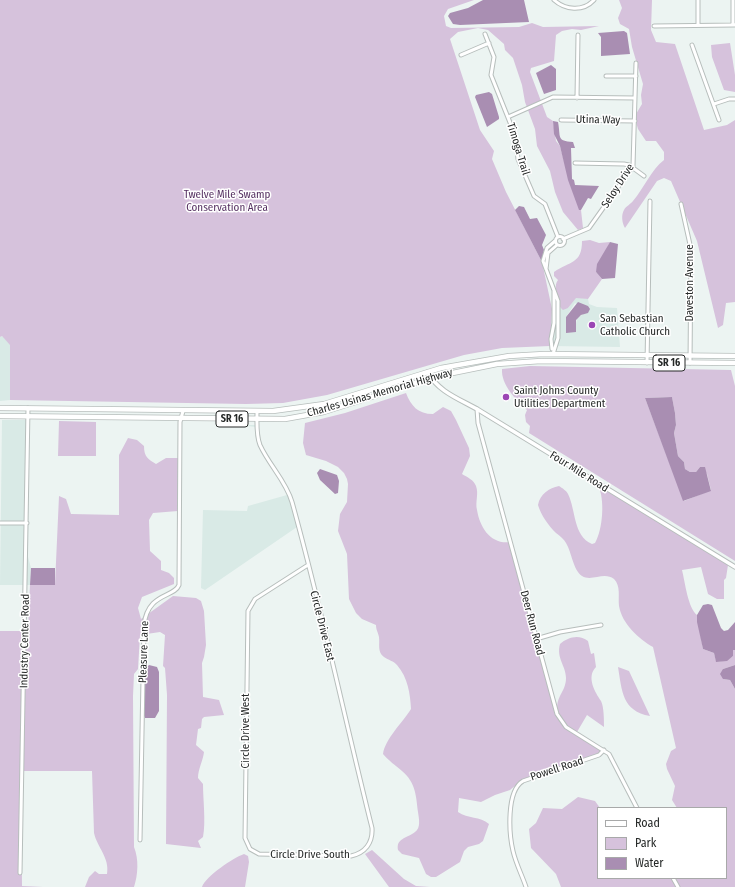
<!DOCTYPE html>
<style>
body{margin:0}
#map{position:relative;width:735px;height:887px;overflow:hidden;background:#ecf4f2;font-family:"Fira Sans Condensed",sans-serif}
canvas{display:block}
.legend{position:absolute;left:597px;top:807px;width:130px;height:72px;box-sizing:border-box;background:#fff;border:1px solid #a8a9a9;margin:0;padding:5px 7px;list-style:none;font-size:12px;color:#262928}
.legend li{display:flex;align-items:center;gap:8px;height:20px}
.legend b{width:20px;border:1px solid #a8a9a9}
</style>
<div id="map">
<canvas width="735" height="887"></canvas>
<ul class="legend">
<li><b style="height:5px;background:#fff"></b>Road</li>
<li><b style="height:11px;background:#d6c2dc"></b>Park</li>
<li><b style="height:11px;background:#a98eb2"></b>Water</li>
</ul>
</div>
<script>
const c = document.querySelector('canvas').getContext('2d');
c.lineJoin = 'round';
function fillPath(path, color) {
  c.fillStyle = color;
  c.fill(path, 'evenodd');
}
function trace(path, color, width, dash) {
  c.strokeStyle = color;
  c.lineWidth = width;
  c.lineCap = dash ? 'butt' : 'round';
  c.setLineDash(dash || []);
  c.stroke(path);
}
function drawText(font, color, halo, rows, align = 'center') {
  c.font = font + ' "Fira Sans Condensed",sans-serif';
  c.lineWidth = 3;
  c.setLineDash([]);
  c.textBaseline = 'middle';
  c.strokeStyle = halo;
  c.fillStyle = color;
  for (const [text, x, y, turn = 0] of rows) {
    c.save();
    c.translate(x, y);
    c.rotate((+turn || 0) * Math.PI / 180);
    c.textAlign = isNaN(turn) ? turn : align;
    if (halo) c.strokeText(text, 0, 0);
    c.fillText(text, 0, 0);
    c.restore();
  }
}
const built = new Path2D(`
 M576,297L588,299L589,304L597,307L617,308L620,347L550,346L552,309L558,305L561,308H568ZM575,303L588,311L577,318L576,324L566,317Z
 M2,336L12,345L10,400L0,401V337Z
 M2,420H29L28,557L31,568L30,585H0Z
 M239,425H258V434L262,449L291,499L297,527L205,590L201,588L203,510L247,511L248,506L287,495L288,493L258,446L256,427Z`);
const green = new Path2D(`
 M0,0H474L448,9L444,16L446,26L451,28L519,27L532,23L543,27L599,26L581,30L572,29L562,31L556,35L554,61L531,68L530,72L547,117L553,121L556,141L560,146L571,187L581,210L583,228L578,230L563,212L555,192L550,171L537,146L535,129L525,102L522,85L513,58L505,50L504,44L488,30L478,28L458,32L450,39L480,130L494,151L492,159L506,192L542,262L552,309L550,346L502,348L464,355L327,395L283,403L246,404L10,400V345L2,336L0,337Z
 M619,0H652L651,30L656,42L675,44L704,130L727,125L735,120V302L726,303L723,325L718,328L697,241L671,181L664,178L657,181L625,228C622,223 621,215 624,210C626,206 631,204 633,201C644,188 651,170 664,160V152L656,141H646L638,129L636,122V114L642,104L641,95L643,84L632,47L629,29L620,24L618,18L622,8Z
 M730,43L735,75V92L724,90L712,57L711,45Z
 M590,240L599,243L610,242L596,272L602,279L588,299L576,298L568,308L563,310L558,305L559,299C556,293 554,285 558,280L554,276V272C570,261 582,264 582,241Z
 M530,366L731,370L735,386V561L529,433L530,426L526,422L525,415L527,410C516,400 501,385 502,369ZM672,397L675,413L676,425L674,433L678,456L684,462L685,469L690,472H696L700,467L707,474L711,490L684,501L645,398Z
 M406,393C411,406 418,414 433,414L443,407L451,411L456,420L469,448L470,456L462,474C467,477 474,480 476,486C479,494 475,502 477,510C480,528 491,545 511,542L555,714L558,715C554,696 566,693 566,678C566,666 556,658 560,644C568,637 579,634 588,641L591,654L594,653L596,667C586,677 595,692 601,701C604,707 604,720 604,727L587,715L577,732L601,747L604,752L522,780L510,790L495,795L481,802L459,798L458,812C468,819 480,816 489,824L483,841L479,844L468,847L464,851L460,862L436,877H431L426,874L419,858L402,854L398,850C396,838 406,839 415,832C421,828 419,819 418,812C416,796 416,783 402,771C395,765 389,761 383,754C385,739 403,722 411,709C410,693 408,678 397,665C394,661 388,660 384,657C377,652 380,644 379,637C378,632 376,630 376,625L362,619L356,613L349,599L347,554L338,531L340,514L347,502L348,484L347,479L344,473L338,467L326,461L306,455L303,443L305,423L345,413Z
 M59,421L96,422V456H58Z
 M128,438L137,440L144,446C144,457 148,459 156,464L166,458H179L178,511L153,513L149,520L150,551L161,561V570L169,573L174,578V584L142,597L138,608L141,619L173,596L196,598L201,601L204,611L206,645L204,657L202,663L203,697L219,700L224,715L204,717L202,719L201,728L198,729L196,745L204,752C203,761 198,769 198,778L203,784C203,800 206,822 203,837L198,841L201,848L166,844L167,695L165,668L163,666L165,635L160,632L140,635L138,669L134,674L133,696L134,847C139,859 138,875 134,887H85L89,877L95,871L99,874H107C110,858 97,847 94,833L92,771H21L22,886L43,887H0V631H28L30,585L55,584L59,496L66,499L71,514L119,515V455Z
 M598,485L728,565L726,578L724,580V599H717L708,594L701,567L682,570C685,582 688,608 697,615L703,649L714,653L716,661C723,662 727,660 733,656V650H735V665L723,669V679L730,680L735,689V887H561L556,874L531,848L529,829L536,823L543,808L562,809L578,797L595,801L600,808H598V878H726V808H677L672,800L675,786L667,769L666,764L671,751L676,748L653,647C639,639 622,624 619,606C618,597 621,586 614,579C604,571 592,582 582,576C573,570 572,553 566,543C564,539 560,536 556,533C548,525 541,515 538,505C540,494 549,488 559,486C562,488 567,491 568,494C576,510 573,536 592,544L595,543C603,529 605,499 598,485Z
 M618,667L629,671L650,716C622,711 622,691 618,667Z
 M372,850L404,879L416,886L430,887H389L365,854Z
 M244,854L248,856L249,862L245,887H202C206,876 233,858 244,854Z`);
const water = new Path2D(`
 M483,0H524L529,22L460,25L453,24L448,16L450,13L468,8Z
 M624,31L627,33L630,54L601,56V37L598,33Z
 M551,65L556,69V90L544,94L536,73Z
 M489,92L492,94L499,117V119L487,127L475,97L476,95Z
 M553,121L558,122C561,137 556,141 573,142L575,148H571L572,179L574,180L575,185L599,186L591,199L588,198L581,210H579L568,180L560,146L554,134Z
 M519,206L524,207L530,219L537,218L546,235L542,245L544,250L542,262L515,210Z
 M610,242L618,244L615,278L602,279L596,272L597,264Z
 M578,302L588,306L590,309L588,313L581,315L576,320V332L566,333V317Z
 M672,397L675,413L676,425L674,433L678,456L684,462L685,469L690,472H696L700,467H705L711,491L683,501L645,398Z
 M320,469L337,475L339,481L338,493L335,494L320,480L317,473Z
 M31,568H55V585H30Z
 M708,604L712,605L721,628L724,631L728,630L735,622V650H733V656L727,661L716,662L714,653L703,649L697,622V615L703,605Z
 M149,665L157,667L159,672V711L155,718H145L143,713L144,669Z
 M735,665V689L730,680L723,679L720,674L723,669Z`);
const minor = new Path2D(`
 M554,0C565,10 583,12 594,0
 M698,25V0
 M733,25V0
 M654,26L735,25
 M485,34L494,57L491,75L515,135L518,159L534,196L545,204L558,237
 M692,45L719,120
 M461,55L489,43
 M606,76H636
 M577,98L578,35
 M714,104L729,99H735
 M508,117L553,97L635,98
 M561,120L635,121
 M575,163L624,164L629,165L644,176
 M681,204L691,249L690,363
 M555.5 241a4.5 4.5 0 1 1 9 0a4.5 4.5 0 1 1-9 0Z
 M563,239L589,228L633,166L636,63
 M546,269L548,253L557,245
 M552,349L551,339L554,323V291
 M553,354L558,338V301L543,261L547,248L555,241
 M647,363L650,201
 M477,409L478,423L557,714L566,727L609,754L637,808
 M257,412C257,422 256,435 260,445C269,465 286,481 292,502C322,610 345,720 372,828C373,843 365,853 351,856L259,854L250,849L245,838L248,611L255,599L308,565
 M0,523H27
 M536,639L560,632L601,625
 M140,840L144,625C148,592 174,598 179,585L180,422L183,411
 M20,873L28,408
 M673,878L678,887
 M526,887C522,875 516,864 513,851C509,834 506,791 523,781L599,755L604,750`);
const major = new Path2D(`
 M428,372C437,391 459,399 477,409L735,567`);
const highway = new Path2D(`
 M0,408L273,411L324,404L441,368L509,356L544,354L735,356
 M0,416L285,419L324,412L438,376L497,364L541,361L735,363`);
const markers = [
 [592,325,4,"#9b46b4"],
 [506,397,4,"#9b46b4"]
];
const shields = [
 [669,363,32],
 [232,419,32]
];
const shieldNames = [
 ["SR 16",669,363],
 ["SR 16",232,419]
];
const streetNames = [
 ["Utina Way",598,120,1],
 ["Timoga Trail",518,149,73],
 ["Seloy Drive",618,186,-57],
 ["Daveston Avenue",690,283,-90],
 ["Charles Usinas Memorial Highway",380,393,-16],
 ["Four Mile Road",579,472,32],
 ["Deer Run Road",532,623,75],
 ["Circle Drive East",322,626,76],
 ["Industry Center Road",25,641,-89],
 ["Pleasure Lane",144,652,-88],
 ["Circle Drive West",246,731,-90],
 ["Powell Road",557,769,-18],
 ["Circle Drive South",310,855]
];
const parkNames = [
 ["Twelve Mile Swamp",227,195],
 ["Conservation Area",227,208]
];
const poiNames = [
 ["San Sebastian",600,319],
 ["Catholic Church",600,332],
 ["Saint Johns County",514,391],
 ["Utilities Department",514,404]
];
fillPath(built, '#d9eae6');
fillPath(green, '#d6c2dc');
fillPath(water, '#a98eb2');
trace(minor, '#b7bebc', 5);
trace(major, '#b7bebc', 5.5);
trace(highway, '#b7bebc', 6);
trace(minor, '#fff', 3);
trace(major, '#fff', 3.5);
trace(highway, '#fff', 4.5);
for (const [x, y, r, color] of markers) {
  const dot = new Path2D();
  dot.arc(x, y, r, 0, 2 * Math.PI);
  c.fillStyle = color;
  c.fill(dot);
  trace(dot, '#fff', 1.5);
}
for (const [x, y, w] of shields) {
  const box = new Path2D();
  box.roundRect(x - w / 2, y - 8, w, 16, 3);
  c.fillStyle = '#fff';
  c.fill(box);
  trace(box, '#262928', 1);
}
drawText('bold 10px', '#262928', null, shieldNames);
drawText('11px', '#262928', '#fff', streetNames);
drawText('11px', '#553061', '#fff', parkNames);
drawText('11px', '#262928', '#fff', poiNames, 'left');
</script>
